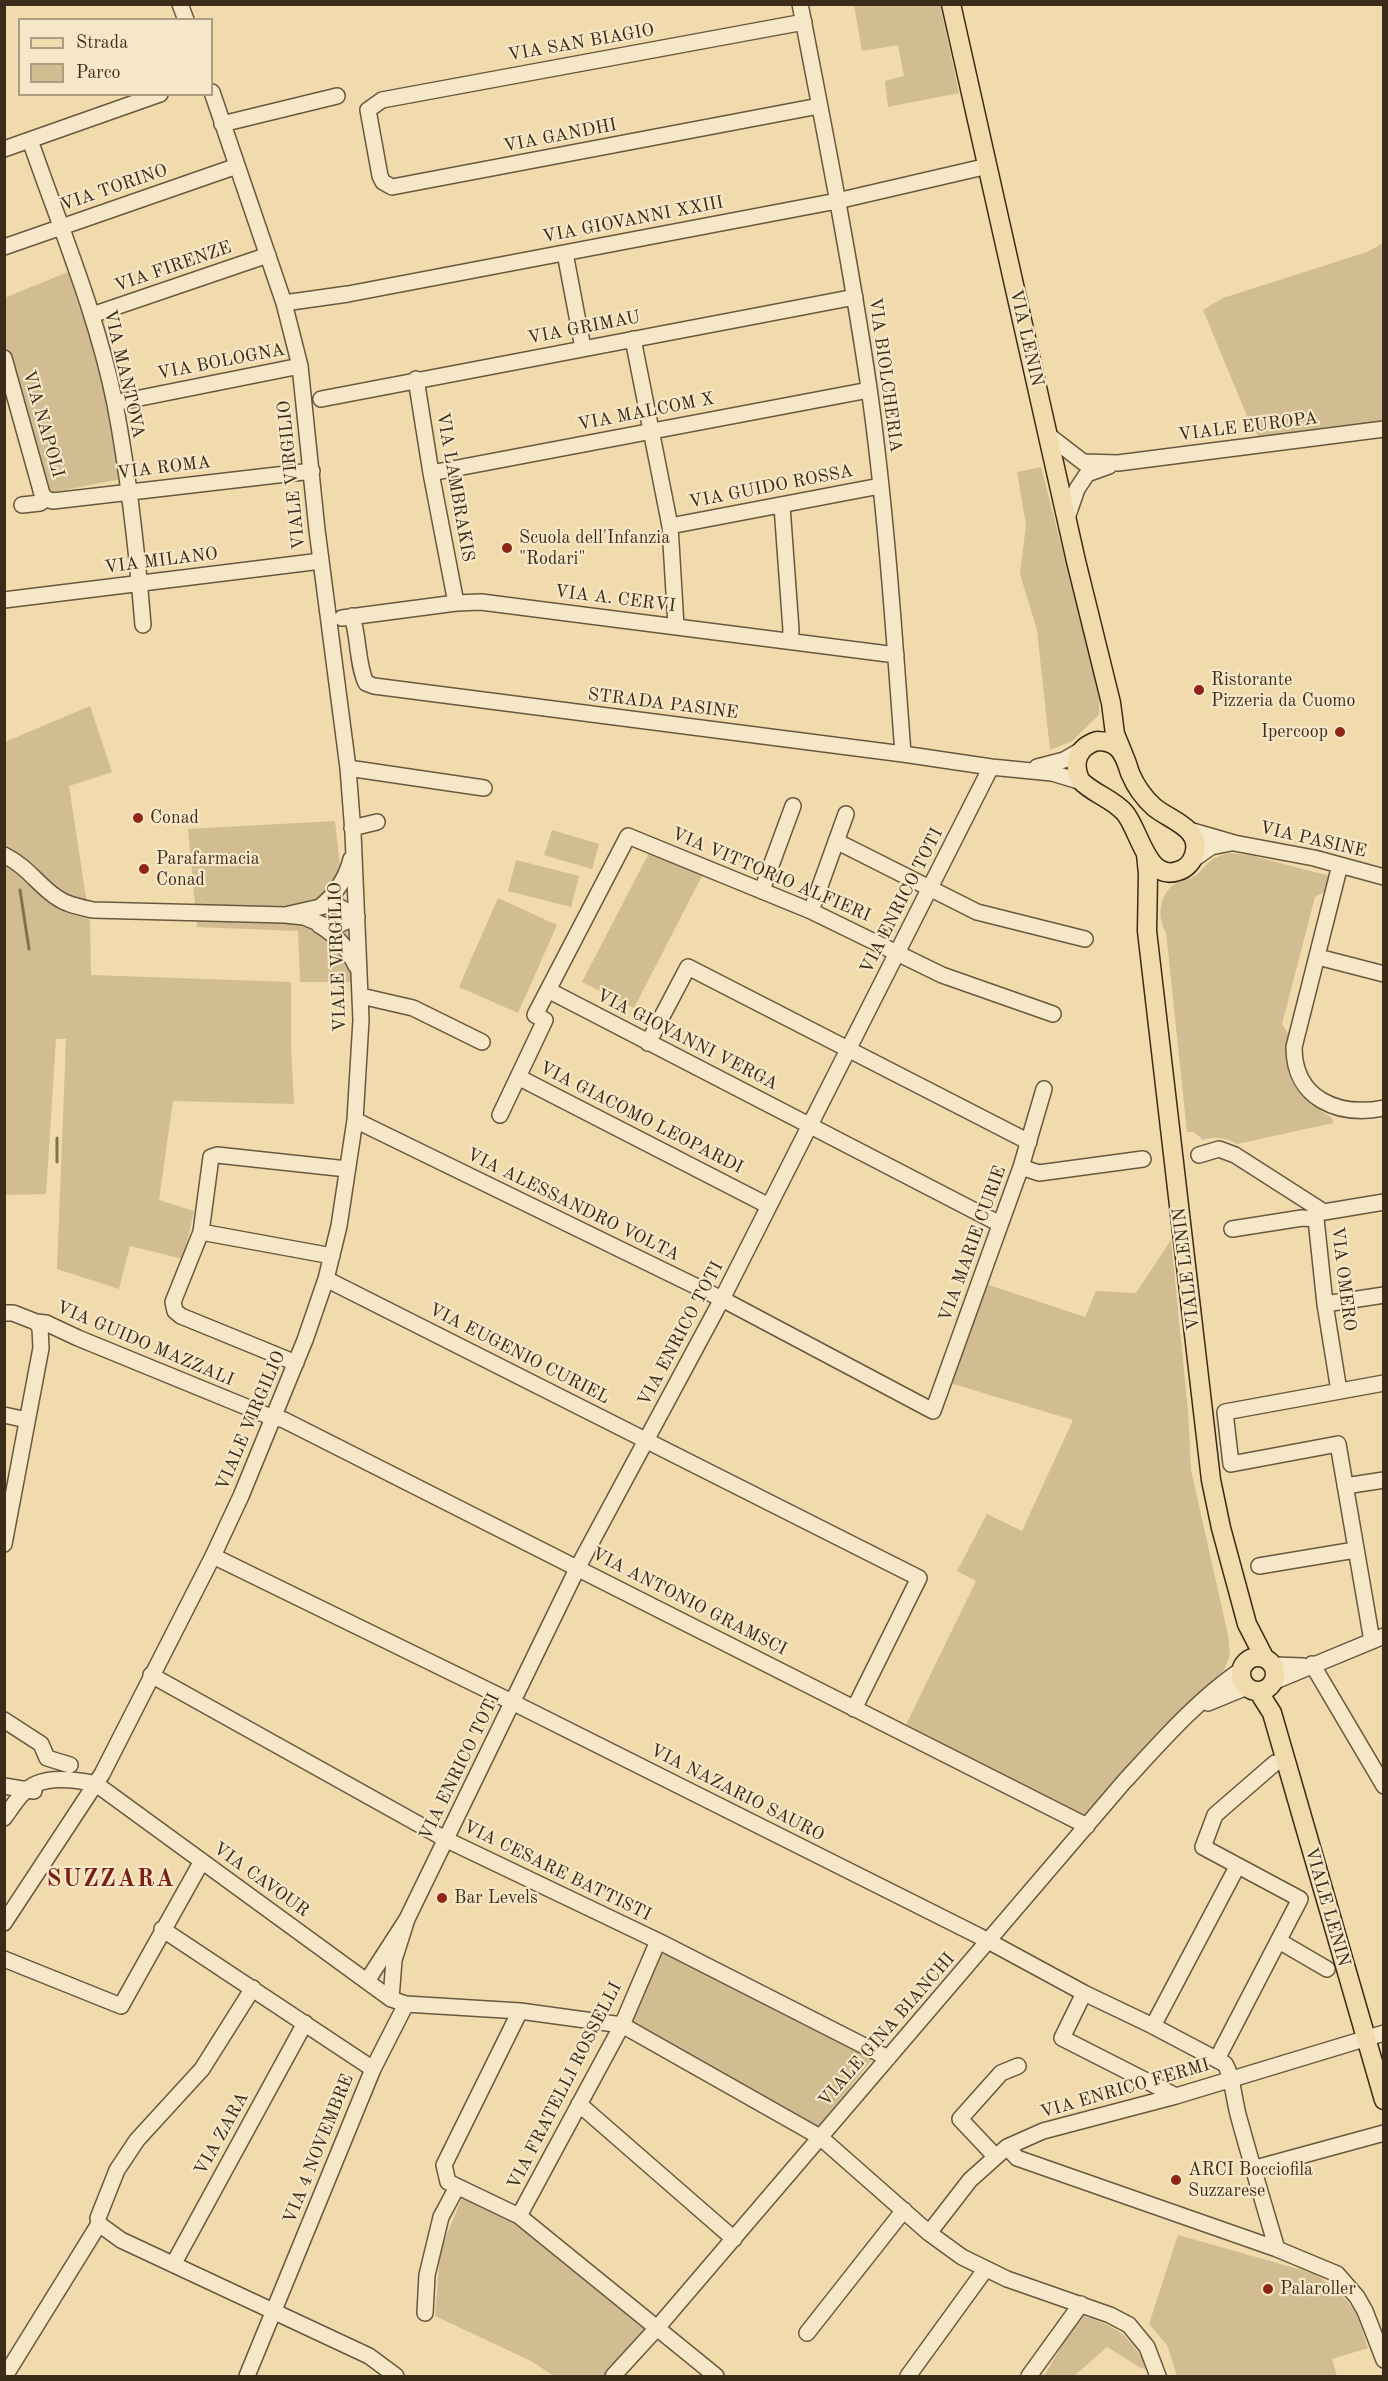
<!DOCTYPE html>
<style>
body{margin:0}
#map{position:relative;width:1388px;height:2381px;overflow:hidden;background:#f1daab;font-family:"Old Standard TT",serif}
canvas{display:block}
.frame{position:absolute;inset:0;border:6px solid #3a2c19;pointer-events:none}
.legend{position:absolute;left:18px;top:18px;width:195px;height:78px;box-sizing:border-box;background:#f6e7c8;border:2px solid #ab9c82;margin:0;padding:8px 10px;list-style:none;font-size:18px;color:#3a2c19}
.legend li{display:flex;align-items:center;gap:12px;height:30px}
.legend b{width:30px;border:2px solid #ab9c82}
</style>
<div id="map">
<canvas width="1388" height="2381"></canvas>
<div class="frame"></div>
<ul class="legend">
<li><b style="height:8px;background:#f1daab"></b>Strada</li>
<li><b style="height:16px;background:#d2bc92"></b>Parco</li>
</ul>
</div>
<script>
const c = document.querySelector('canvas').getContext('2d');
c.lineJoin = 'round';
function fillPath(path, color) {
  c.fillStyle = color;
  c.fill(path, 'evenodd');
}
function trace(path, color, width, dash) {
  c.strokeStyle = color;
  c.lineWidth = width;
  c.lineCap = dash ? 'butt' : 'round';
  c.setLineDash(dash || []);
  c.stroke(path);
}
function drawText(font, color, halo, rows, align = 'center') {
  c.font = font + ' "Old Standard TT",serif';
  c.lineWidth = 4.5;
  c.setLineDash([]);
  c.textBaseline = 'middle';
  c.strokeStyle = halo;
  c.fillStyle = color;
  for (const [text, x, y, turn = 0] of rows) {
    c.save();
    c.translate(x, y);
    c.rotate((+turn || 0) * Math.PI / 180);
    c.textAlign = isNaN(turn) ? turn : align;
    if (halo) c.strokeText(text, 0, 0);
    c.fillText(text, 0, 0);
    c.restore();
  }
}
const green = new Path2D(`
 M854,5H940L959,93L888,107L885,81L904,76L898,45L862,51Z
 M1383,243V428L1260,439L1250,423L1203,310L1223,298L1367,252Z
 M68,272L111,402L126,478L50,493L5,344L4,298Z
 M1041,467L1099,692V715L1072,741L1050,750L1037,630L1020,574L1026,525L1017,472Z
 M90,706L112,772L69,786L90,924L91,975L291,982V1047L294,1104L173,1101L159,1200L194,1211L183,1259L130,1246L119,1289L57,1269L66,1039H56L46,1194L5,1195L4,865L14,870L5,858V742Z
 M335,821L353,982H300L298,931L197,927L188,829Z
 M552,830L599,844L592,869L544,855Z
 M650,851L703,874L634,1008L582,982Z
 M1229,853L1249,855L1330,876L1327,890L1315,897L1282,1024L1289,1035C1281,1077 1298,1096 1332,1118L1333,1123L1237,1144C1224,1137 1216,1136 1203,1140L1194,1132H1187L1166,932C1157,917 1159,897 1173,885C1179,881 1188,880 1195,876C1211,863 1206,859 1229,853Z
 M516,860L579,876L571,907L508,891Z
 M498,898L557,925L518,1013L459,987Z
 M1171,1240L1188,1411L1191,1470L1228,1635L1230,1655L1224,1670L1082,1819L904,1729L976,1581L957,1571L987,1514L1022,1531L1073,1420L950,1383L983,1283L1085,1317L1096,1291L1136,1293Z
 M665,1941L883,2045L818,2128L628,2025Z
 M462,2198L516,2222L652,2334L613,2376H554L531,2361L435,2316L440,2251Z
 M1178,2235L1316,2274L1339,2292L1356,2312L1368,2348L1332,2359L1337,2376H1177L1167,2345L1149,2324Z
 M1080,2315C1119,2327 1129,2334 1149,2370L1139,2367L1107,2347L1074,2376H1044Z`);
const stream = new Path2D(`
 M20,890L29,949
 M57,1138V1162`);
const minor = new Path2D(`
 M180,4L186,20
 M800,4C825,132 850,260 869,388C886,509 894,632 903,754
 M804,22L382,100L368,110L380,176L383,182L392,187L819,106
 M222,124L337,96
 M30,140C60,227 97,314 115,404C129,477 137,551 143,625
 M4,149L160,94
 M4,247L237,166
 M565,253L583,348
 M284,303L348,294L837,201L988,166
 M92,315L268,255
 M633,339L670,526L676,626
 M4,358L42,494L46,499
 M416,379L431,473L456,603
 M321,399L855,297
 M115,403L300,366
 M1048,435L1083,462L1118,463L1384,429
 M431,473L869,390
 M22,505L40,503L46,499L53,501L312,471
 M782,506L791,630L790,641
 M1067,518L1077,489L1087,474L1109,466
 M670,526L880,486
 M4,600L321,561
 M352,616C359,638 357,664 366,683L374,686L903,754L991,767L1052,773L1082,782
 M342,618L456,603L481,602L896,655
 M1037,767L1064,760L1083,749
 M348,768L484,788
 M352,828L377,822
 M1189,830L1234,843L1314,858L1384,877
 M836,841L977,912L1085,939
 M4,855C28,867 37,884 56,897C67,905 80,907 93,910L285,915L304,917L328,927L335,926L357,917L338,906L329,905L285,915
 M1191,861L1211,847L1231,843
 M1340,865L1294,1047C1294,1099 1338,1117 1384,1108
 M762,890L793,806
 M320,907C336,894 346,879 351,859
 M811,911L846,814
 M319,925C336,935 348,948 356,966
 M1318,957L1384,974
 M548,990L1000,1224
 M361,996L413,1008L482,1042
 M648,1043L688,967L1029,1142
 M500,1115L518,1077
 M355,1120L722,1299L933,1411L1021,1167L1044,1089
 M1199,1155L1219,1149L1235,1155L1324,1212L1384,1202
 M1021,1167L1039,1173L1143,1159
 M769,1206L518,1077L545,1020L535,1015L628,836L811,911L942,975L1053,1014
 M1316,1219L1325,1304L1339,1391
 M1232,1229L1302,1218L1316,1219
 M201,1232L332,1256
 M326,1279L919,1578L854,1709
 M1325,1304L1384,1295
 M4,1313H13L36,1322L46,1323L78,1338L266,1415L284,1420L1087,1826
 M296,1363L181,1316L175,1311L173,1302L201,1232L211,1157L217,1155L347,1169
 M4,1415L27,1420
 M1345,1486L1384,1480
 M4,1544L41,1348L40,1328L36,1322
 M213,1556L512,1702L979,1936L1084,1993L1153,2026L1225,2064C1233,2077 1234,2102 1239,2118C1251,2162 1264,2205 1277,2249
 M1259,1566L1355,1550
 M1372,1641L1338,1444L1231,1464L1225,1412L1384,1383
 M1312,1664L1384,1786
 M1273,1665L1303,1666
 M151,1675L447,1840L658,1941L888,2058
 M1273,1682L1384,1636
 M1208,1703L1247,1687
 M4,1720L41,1744L47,1758
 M47,1758L70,1765
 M4,1786L34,1791
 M4,1818C13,1806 22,1790 36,1784C54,1776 78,1780 96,1784L391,1999L406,2004L520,2011L622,2025L820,2137L929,2233L962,2257L1007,2279L1110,2315L1129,2325L1147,2347L1158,2376
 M407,1919L578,1567L722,1299L991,767
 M4,1923L102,1774L213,1556L241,1496L305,1340L326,1279L339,1226L355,1120L361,1020L353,833L348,768L317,530L300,366L284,303L212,92
 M162,1929L373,2069
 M1279,1941L1327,1969
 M4,1959L121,2006L202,1861
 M367,1981L407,1919L394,1960L391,1999
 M253,1988L202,2069L137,2140L117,2170L98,2218L99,2224L121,2240L369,2356L396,2376
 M1084,1993L1062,2038L1176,2096
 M520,2011L444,2165L448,2182L519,2216L716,2376
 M1153,2026L1237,1867
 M1217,2059L1300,1899L1203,1847L1215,1815L1275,1763
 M579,2104L734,2239
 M1007,2147L1017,2158L1277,2249L1337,2274L1357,2297L1365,2311L1384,2360
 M995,2156L960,2119L1001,2073L1018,2066
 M1252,2169L1384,2133
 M519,2216L622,2025L658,1941
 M929,2233L970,2180L1007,2147L1043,2131L1176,2096L1384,2033
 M174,2263L305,2023
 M425,2313L427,2275L441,2217L457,2187
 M807,2333L904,2210
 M5,2376L99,2224
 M247,2376L373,2069L406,2004
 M613,2376L657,2328L1123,1783C1160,1743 1196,1701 1241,1670
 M908,2376L985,2270
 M1029,2376L1081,2304`);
const major = new Path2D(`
 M951,4L1076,561L1111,703L1115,734L1124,756
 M1097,741C1105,741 1112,742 1118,748C1125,755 1127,764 1130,773C1135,785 1144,798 1154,807C1169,820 1203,828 1194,855C1192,862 1186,869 1178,871C1147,882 1140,831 1125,813C1112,798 1093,794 1080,780C1072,762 1078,747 1097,741Z
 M1146,854L1148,874L1147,931L1211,1480L1221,1528L1247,1624L1264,1657
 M1241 1674a17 17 0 1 1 34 0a17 17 0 1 1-34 0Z
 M1258,1691L1272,1713L1384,2100`);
const markers = [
 [507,548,6,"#8f2418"],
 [1199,690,6,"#8f2418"],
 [1340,732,6,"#8f2418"],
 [138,818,6,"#8f2418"],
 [144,869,6,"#8f2418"],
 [442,1898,6,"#8f2418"],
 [1176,2180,6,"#8f2418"],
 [1268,2289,6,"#8f2418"]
];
const streetNames = [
 ["VIA SAN BIAGIO",581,43,-10],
 ["VIA GANDHI",560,136,-11],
 ["VIA TORINO",114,188,-19],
 ["VIA GIOVANNI XXIII",633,220,-11],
 ["VIA FIRENZE",173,267,-19],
 ["VIA GRIMAU",584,328,-11],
 ["VIA LENIN",1026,338,77],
 ["VIA BOLOGNA",221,362,-11],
 ["VIA MANTOVA",124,374,77],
 ["VIA BIOLCHERIA",885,375,82],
 ["VIA MALCOM X",646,412,-11],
 ["VIA NAPOLI",43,424,74],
 ["VIALE EUROPA",1248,427,-7],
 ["VIA ROMA",164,468,-7],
 ["VIALE VIRGILIO",292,475,-96],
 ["VIA LAMBRAKIS",455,487,80],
 ["VIA GUIDO ROSSA",771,487,-11],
 ["VIA MILANO",161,561,-7],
 ["VIA A. CERVI",615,599,7],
 ["STRADA PASINE",663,704,7],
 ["VIA PASINE",1313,840,13],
 ["VIA VITTORIO ALFIERI",771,875,23],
 ["VIA ENRICO TOTI",902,901,-63],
 ["VIALE VIRGILIO",338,957,-92],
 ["VIA GIOVANNI VERGA",687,1040,27],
 ["VIA GIACOMO LEOPARDI",641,1118,27],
 ["VIA ALESSANDRO VOLTA",573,1205,26],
 ["VIA MARIE CURIE",973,1244,-70],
 ["VIALE LENIN",1187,1269,-97],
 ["VIA OMERO",1343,1279,83],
 ["VIA ENRICO TOTI",681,1334,-62],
 ["VIA GUIDO MAZZALI",145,1344,23],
 ["VIA EUGENIO CURIEL",519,1354,27],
 ["VIALE VIRGILIO",251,1421,-67],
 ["VIA ANTONIO GRAMSCI",689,1602,27],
 ["VIA ENRICO TOTI",460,1767,-64],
 ["VIA NAZARIO SAURO",737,1793,27],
 ["VIA CESARE BATTISTI",557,1871,26],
 ["VIA CAVOUR",261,1880,36],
 ["VIALE LENIN",1327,1907,74],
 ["VIALE GINA BIANCHI",887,2030,-49],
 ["VIA FRATELLI ROSSELLI",565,2086,-63],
 ["VIA ENRICO FERMI",1125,2089,-16],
 ["VIA ZARA",222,2134,-61],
 ["VIA 4 NOVEMBRE",319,2149,-68]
];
const poiNames = [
 ["Scuola dell'Infanzia",519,538],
 ["\"Rodari\"",519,559],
 ["Ristorante",1211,680],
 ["Pizzeria da Cuomo",1211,701],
 ["Ipercoop",1328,732,"right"],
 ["Conad",150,818],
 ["Parafarmacia",156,859],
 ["Conad",156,880],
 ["Bar Levels",454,1898],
 ["ARCI Bocciofila",1188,2170],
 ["Suzzarese",1188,2191],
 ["Palaroller",1280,2289]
];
const districtNames = [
 ["SUZZARA",111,1880]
];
fillPath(green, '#d2bc92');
trace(stream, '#837153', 3);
trace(minor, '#68583e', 18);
trace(major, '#3a2c19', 21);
trace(minor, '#f6e7c8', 15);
trace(major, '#f1daab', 18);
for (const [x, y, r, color] of markers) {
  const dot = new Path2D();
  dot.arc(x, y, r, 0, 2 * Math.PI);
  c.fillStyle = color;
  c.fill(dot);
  trace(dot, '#f6e7c8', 2);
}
drawText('18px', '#3a2c19', '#f6e7c8', streetNames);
drawText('18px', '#3a2c19', '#f6e7c8', poiNames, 'left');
c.letterSpacing = '1.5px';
drawText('bold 24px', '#7a1f14', '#f6e7c8', districtNames);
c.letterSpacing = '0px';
</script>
